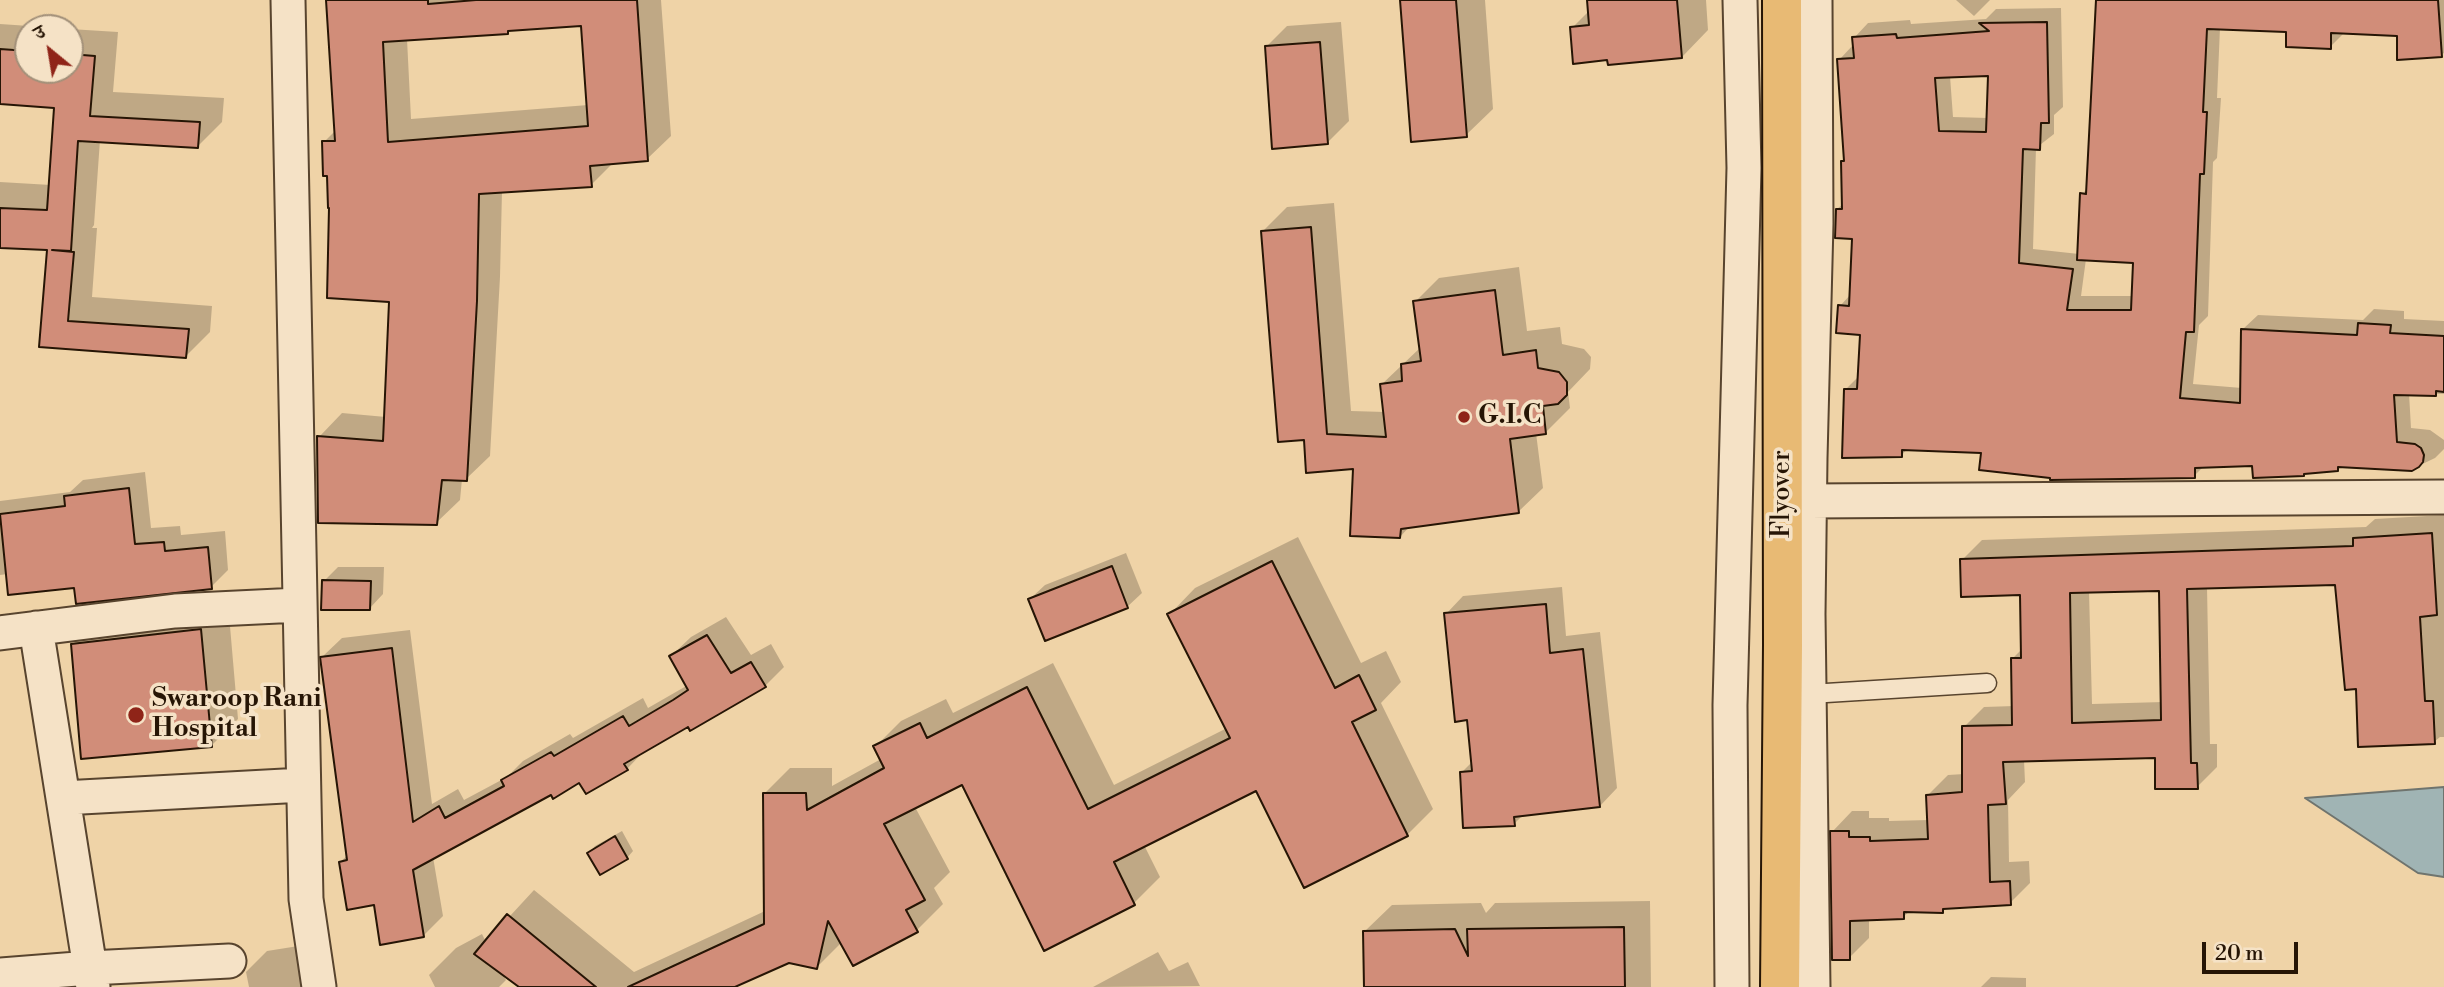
<!DOCTYPE html>
<meta charset="utf-8">
<style>
body{margin:0}
#map{position:relative;width:2444px;height:987px;overflow:hidden;background:#efd3a7;font-family:"Libre Bodoni","Noto Serif Devanagari",serif}
canvas{display:block}
.north{position:absolute;left:14px;top:14px;width:70px;height:70px;box-sizing:border-box;background:#f5e2c6;border:2px solid #a29079;border-radius:50%;rotate:330deg;font-size:19px;font-weight:700;line-height:28px;text-align:center;color:#261505}
.north::after{content:'';display:block;margin:auto;width:24px;height:32px;background:#8f2418;clip-path:polygon(50% 0,100% 100%,50% 72%,0 100%)}
.scale{position:absolute;left:2202px;top:942px;width:96px;height:32px;box-sizing:border-box;border:4px solid #261505;border-top:0;padding-left:9px;font-size:21px;line-height:24px;white-space:nowrap;color:#261505;-webkit-text-stroke:5px #f5e2c6;paint-order:stroke}
</style>
<div id="map">
<canvas width="2444" height="987"></canvas>
<div class="north">उ</div>
<div class="scale">20 m</div>
</div>
<script>
const c = document.querySelector('canvas').getContext('2d');
c.lineJoin = 'round';
function fillPath(path, color) {
  c.fillStyle = color;
  c.fill(path, 'evenodd');
}
function trace(path, color, width, dash) {
  c.strokeStyle = color;
  c.lineWidth = width;
  c.lineCap = dash ? 'butt' : 'round';
  c.setLineDash(dash || []);
  c.stroke(path);
}
function drawText(font, color, halo, rows, align = 'center') {
  c.font = font + ' "Libre Bodoni",serif';
  c.lineWidth = 7;
  c.setLineDash([]);
  c.textBaseline = 'middle';
  c.strokeStyle = halo;
  c.fillStyle = color;
  for (const [text, x, y, turn = 0] of rows) {
    c.save();
    c.translate(x, y);
    c.rotate((+turn || 0) * Math.PI / 180);
    c.textAlign = isNaN(turn) ? turn : align;
    if (halo) c.strokeText(text, 0, 0);
    c.fillText(text, 0, 0);
    c.restore();
  }
}
const water = new Path2D(`
 M2444,787V877L2418,873L2305,798Z`);
const shadow = new Path2D(`
 M328,0H661L671,136L647,159L614,162L591,185L502,191L500,277L490,456L466,479H462L460,500L436,523L319,437L342,413L386,417L391,300L331,207L324,142L336,130ZM582,24L588,105L411,119L407,39L507,32L510,29Z
 M1402,0H1485L1493,109L1466,135Z
 M1589,0H1706L1708,30L1682,57L1609,58L1572,28L1590,10Z
 M1956,0H1990L1974,16Z
 M2098,0H2444V53L2441,55L2398,34L2345,32L2330,47L2288,30L2220,28L2217,98H2221L2217,158L2213,162L2208,316L2199,325L2193,384L2242,388L2243,329L2258,315L2363,320L2374,309L2404,311V319L2444,321V394L2409,393L2411,428L2430,430L2444,440V449L2435,458L2412,469L2342,465L2337,470L2254,465L2204,466L2194,476L1983,451L1908,448L1901,456L1845,390L1859,376L1862,333L1840,306L1851,294L1854,238L1837,209L1844,203L1843,162L1845,159L1839,60L1854,44V38L1868,23L1910,20L1911,24L1986,19L1996,9L2061,8L2063,107L2054,115V134L2036,148L2033,249L2079,254L2082,194L2088,188ZM1989,75L1988,118L1953,117L1950,76ZM2086,259L2134,261L2133,296H2081Z
 M1341,22L1349,121L1328,142L1266,47L1287,26Z
 M0,24L59,28H28V70H70V29L118,32L113,92L224,98L222,122L198,146L100,140L94,225L92,228H97L92,297L212,306L210,332L186,356L41,345L49,249L0,246V182L51,185L56,107L0,103Z
 M1334,203L1351,411L1385,412L1381,385L1421,347L1415,302L1439,278L1519,267L1527,331L1560,327L1562,344L1584,349L1591,357L1590,369L1568,392L1570,408L1546,432L1536,433L1543,488L1518,512L1410,526L1400,537L1355,467L1305,438L1263,231L1287,207Z
 M145,472L151,528L180,526L181,535L225,531L228,570L211,587L76,586L8,574L0,575V501L70,492L83,480Z
 M2444,515V737H2440L2434,742L2358,687L2337,583L2207,587L2210,744H2217V767L2197,787L2156,756L2024,760L2025,782L2008,800L2009,862L2029,861L2030,883L2010,903L1946,907L1942,911H1910L1903,917L1869,919V938L1849,958L1832,832L1852,811H1869V818H1889V821L1929,820L1928,795L1948,775L1964,774V727L1984,707L2014,706L2012,659L2023,648L2022,594L1962,560L1982,540L2366,527L2375,519ZM2160,589L2163,702L2092,704L2089,591Z
 M1298,537L1361,663L1386,651L1401,682L1381,703L1433,809L1407,835L1305,886L1257,789L1144,845L1160,877L1134,903L1045,948L962,783L915,807L950,872L934,888L943,904L917,930L842,942L817,967L789,961L730,987H522L501,972L506,980L499,987H435L429,975L456,948L482,934L486,942L534,890L634,972L765,911L764,794L790,768H832V786L881,759L875,747L901,721L946,699L953,713L1053,663L1114,785L1227,728L1170,614L1195,588Z
 M1126,553L1142,593L1127,607L1030,599L1045,585Z
 M338,567H384L383,594L369,609L324,581Z
 M1562,587L1566,636L1600,632L1617,788L1600,806L1524,814L1514,824L1462,772L1473,761L1469,718L1446,614L1463,596Z
 M228,603L238,719L211,746L73,644L99,617Z
 M726,617L751,655L771,644L784,667L765,686L688,725L646,749L627,769L579,781L552,793L433,857L443,916L424,935L375,903L340,862L348,855L322,657L342,638L410,630L432,804L458,789L464,800L507,777L523,761L570,734L573,738L643,698L648,708L688,685L671,656L691,637Z
 M622,831L633,851L627,858L589,853L595,846Z
 M1650,901L1651,987H1366L1365,931L1392,905L1481,903L1486,913L1495,903Z
 M311,944L319,987H249L246,972L267,951Z
 M1158,952L1169,971L1188,962L1200,986L1093,987Z
 M1991,977L2026,978V987H1981Z`);
const building = new Path2D(`
 M326,0H428V4L476,0H637L648,161L590,166L592,187L479,194L477,301L467,481L442,480L437,525L318,523L317,436L383,441L389,302L327,298L329,208H328L327,176H323L322,141H335ZM581,26L588,126L388,142L383,42L508,34V31Z
 M1400,0H1456L1467,137L1411,142Z
 M1587,0H1677L1682,58L1608,65L1607,60L1573,64L1570,27L1589,25Z
 M2096,0H2438L2442,57L2397,60V36L2331,33V49L2286,47V32L2207,29L2203,112H2207L2204,174H2200L2194,332H2186L2180,398L2240,403L2241,329L2357,335L2358,323L2391,325L2390,333L2444,336V392L2436,391V396L2394,395L2397,442L2415,444L2421,448L2424,455L2423,462L2419,467L2412,471L2338,467V471L2304,474V476L2253,478L2252,466L2195,468V478L2050,480V478L1979,470L1981,453L1902,450V457L1842,458L1844,389H1857L1860,335L1836,333L1838,305L1849,306L1852,239L1835,238L1836,209H1842L1841,161H1844L1837,59L1854,58L1852,37L1896,34L1897,38L1989,31L1979,23L2047,22L2049,123H2041L2040,150L2023,149L2019,263L2073,269L2067,310H2131L2133,263L2077,260L2080,193L2086,194ZM1988,76L1986,132L1939,131L1935,78Z
 M1320,42L1328,144L1272,149L1265,46Z
 M0,49L28,51V70H70V54L95,56L90,116L200,122L198,148L78,141L71,251L52,250L74,252L68,321L189,329L186,358L39,347L47,250L0,248V208L47,210L54,108L0,104Z
 M1311,227L1327,434L1386,437L1380,384L1402,381L1401,364L1421,361L1413,301L1495,290L1503,355L1536,350L1538,368L1559,372L1567,382V395L1558,404L1543,406L1546,434L1510,439L1519,513L1401,529L1400,538L1350,536L1353,469L1306,473L1304,440L1278,442L1261,231Z
 M129,488L135,544L164,542L165,551L208,547L212,589L76,604L74,588L8,595L0,514L65,506L64,496Z
 M2432,533L2437,615L2420,617L2425,701H2433L2435,744L2358,747L2356,689L2345,690L2335,585L2187,589L2191,763H2197L2198,789H2155V758L2003,762L2006,804L1988,805L1990,882L2010,881L2011,905L1943,909V913L1904,912V919L1850,921V960H1832L1830,831H1849V837H1870V841L1928,839L1926,795L1962,792V726L2012,725L2011,658H2021L2020,595L1961,597L1960,559L2353,546V538ZM2159,591L2161,720L2072,723L2070,593Z
 M1272,561L1335,688L1359,675L1376,710L1352,722L1408,836L1304,888L1256,791L1114,862L1135,905L1044,951L962,785L884,824L925,900L906,910L918,932L853,966L828,921L817,969L789,963L735,987H628L764,924L763,793H806L807,810L884,768L873,746L920,723L927,738L1027,687L1088,809L1230,738L1167,614Z
 M1112,566L1128,608L1045,641L1028,599Z
 M322,580L371,581L370,610H321Z
 M1546,604L1550,653L1583,649L1600,807L1514,817L1515,826L1463,828L1460,772L1472,771L1467,720L1455,722L1444,613Z
 M201,629L212,747L81,759L71,644Z
 M707,635L731,673L751,662L766,687L690,731L688,727L624,764L628,770L586,794L579,783L553,799L551,795L413,870L424,937L380,945L374,905L347,910L339,862L347,860L320,657L392,648L413,822L439,806L445,818L504,786L501,780L551,752L554,756L623,716L629,726L673,700L688,690L669,656Z
 M615,836L628,859L600,875L587,853Z
 M507,914L596,987H519L474,954Z
 M1624,927L1625,987H1364L1363,931L1455,929L1468,956L1467,929Z`);
const service = new Path2D(`
 M1810,694L1987,683`);
const minor = new Path2D(`
 M288,0L306,899L319,987
 M1809,501L2444,497
 M36,628L93,987
 M0,633L175,611L299,605
 M63,798L303,785
 M0,975L90,968L229,961
 M1732,987L1730,705L1744,168L1740,0
 M1813,987L1808,614L1810,458L1816,223L1815,0`);
const primary = new Path2D(`
 M1780,987L1783,645L1782,0`);
const markers = [
 [1464,417,7,"#8f2418"],
 [136,715,9,"#8f2418"]
];
const poiNames = [
 ["G.I.C",1478,417],
 ["Swaroop Rani",152,700],
 ["Hospital",152,730]
];
const streetNames = [
 ["Flyover",1783,494,-90]
];
fillPath(water, '#a0b4b4');
trace(water, '#6f746e', 2);
fillPath(shadow, '#0003');
fillPath(building, '#d18d79');
trace(building, '#261505', 2);
trace(service, '#58442e', 21);
trace(minor, '#58442e', 37);
trace(primary, '#261505', 42);
trace(service, '#f5e2c6', 18);
trace(minor, '#f5e2c6', 33);
trace(primary, '#e8ba74', 38);
for (const [x, y, r, color] of markers) {
  const dot = new Path2D();
  dot.arc(x, y, r, 0, 2 * Math.PI);
  c.fillStyle = color;
  c.fill(dot);
  trace(dot, '#f5e2c6', 2.5);
}
drawText('bold 26px', '#261505', '#f5e2c6', poiNames, 'left');
drawText('26px', '#261505', '#f5e2c6', streetNames);
</script>
